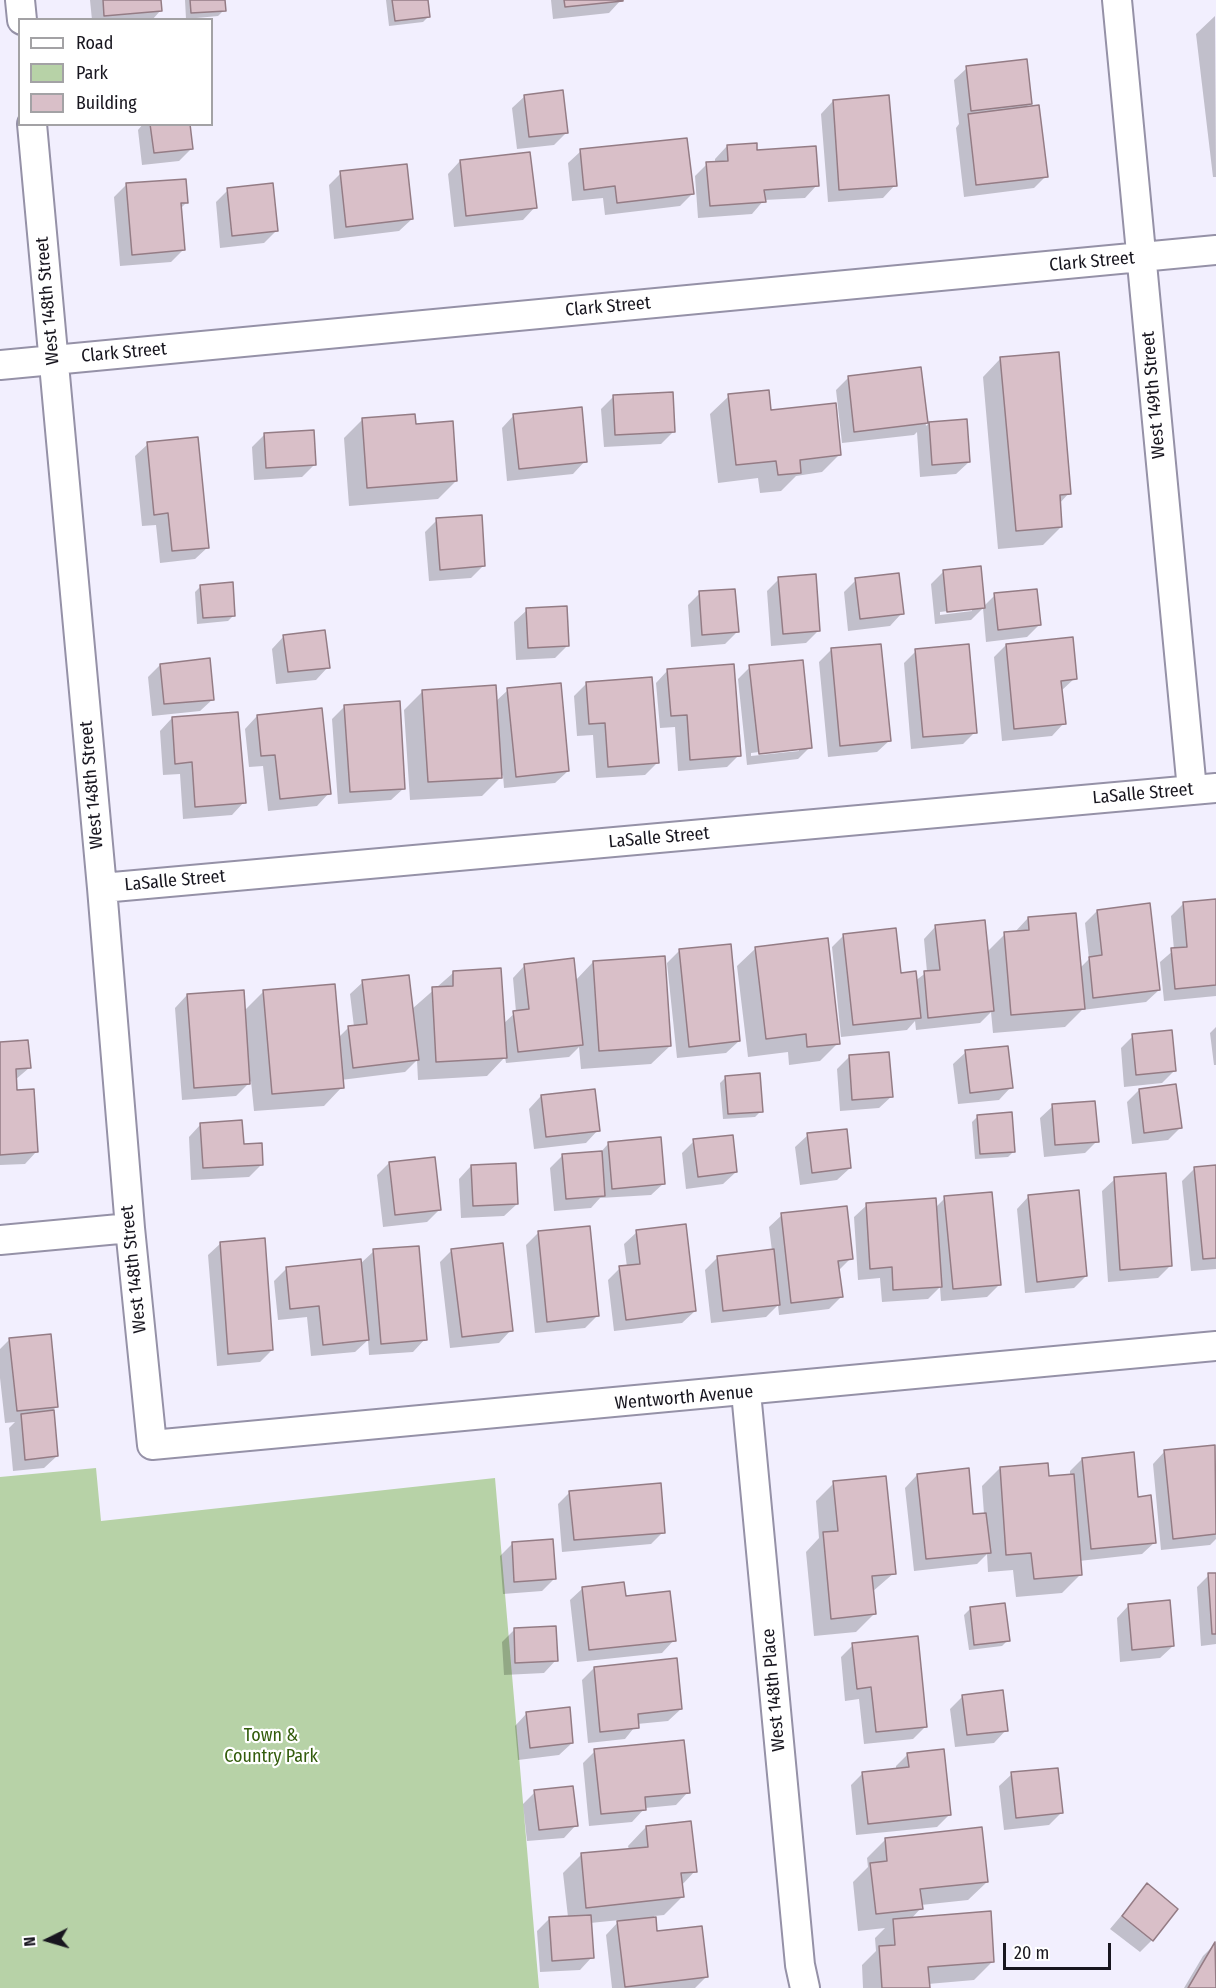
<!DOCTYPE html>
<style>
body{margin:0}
#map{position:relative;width:1216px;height:1988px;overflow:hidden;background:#f2effe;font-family:"Fira Sans Condensed",sans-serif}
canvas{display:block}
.legend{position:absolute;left:18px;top:18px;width:195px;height:108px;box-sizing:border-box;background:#fff;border:2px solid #a3a2a5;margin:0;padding:8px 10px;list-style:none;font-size:18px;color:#18161f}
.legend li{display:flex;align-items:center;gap:12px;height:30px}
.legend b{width:30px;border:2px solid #a3a2a5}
.north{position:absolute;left:18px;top:1910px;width:60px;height:60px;-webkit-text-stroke:4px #fff;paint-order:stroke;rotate:265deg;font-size:16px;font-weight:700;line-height:24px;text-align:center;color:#18161f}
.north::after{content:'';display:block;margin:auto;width:21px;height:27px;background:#18161f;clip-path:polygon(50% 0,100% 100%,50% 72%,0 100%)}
.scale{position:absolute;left:1003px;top:1943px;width:108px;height:27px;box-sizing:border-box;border:3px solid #18161f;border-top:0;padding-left:8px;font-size:18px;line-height:21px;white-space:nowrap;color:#18161f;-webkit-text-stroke:4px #fff;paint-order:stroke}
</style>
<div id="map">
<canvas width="1216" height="1988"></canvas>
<ul class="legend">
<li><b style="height:8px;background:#fff"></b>Road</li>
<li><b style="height:16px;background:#b7d2a7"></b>Park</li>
<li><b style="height:16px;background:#d9bfc8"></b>Building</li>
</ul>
<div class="north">N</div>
<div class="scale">20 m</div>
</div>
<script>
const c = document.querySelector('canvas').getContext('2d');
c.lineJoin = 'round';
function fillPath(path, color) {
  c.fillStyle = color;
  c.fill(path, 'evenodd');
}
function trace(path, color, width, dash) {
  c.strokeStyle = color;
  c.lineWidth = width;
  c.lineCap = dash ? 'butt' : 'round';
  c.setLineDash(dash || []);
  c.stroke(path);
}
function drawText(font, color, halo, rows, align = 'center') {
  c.font = font + ' "Fira Sans Condensed",sans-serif';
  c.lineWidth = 4.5;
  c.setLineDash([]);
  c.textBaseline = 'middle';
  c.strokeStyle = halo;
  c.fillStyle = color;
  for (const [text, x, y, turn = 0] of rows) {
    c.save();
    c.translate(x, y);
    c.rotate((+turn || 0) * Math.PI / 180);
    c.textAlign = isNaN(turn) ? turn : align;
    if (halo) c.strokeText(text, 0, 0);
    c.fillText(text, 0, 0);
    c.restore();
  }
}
const green = new Path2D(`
 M96,1468L101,1521L495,1478L539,1988H0V1477Z`);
const shadow = new Path2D(`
 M90,0H160L161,10L152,20H92Z
 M185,0H224V10L218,16L186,19Z
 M386,0H427L429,16L423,22L389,26Z
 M551,0H621L609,13L553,19Z
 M1215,16L1216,177H1213L1196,34Z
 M967,68L1030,103L1025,108L1046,176L1034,188L964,197L956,128L959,124L954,80Z
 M525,96L567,132L554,145L517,149L512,108Z
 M833,101L895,185L883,198L828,202L821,114Z
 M143,124H189L192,148L179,161L142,165L138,130Z
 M727,146L756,151L817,185L805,198L764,200L752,214L698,218L695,176L707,164L715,163V159Z
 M581,151L692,194L680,206L605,215L603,198L572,201L568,163Z
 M460,161L535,207L523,220L454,227L448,174Z
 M341,173L412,219L399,231L334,239L329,185Z
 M127,184L187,202L180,209L183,250L171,262L120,266L114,197Z
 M228,190L276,231L264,243L220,248L216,202Z
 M1001,358L1069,493L1059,504L1061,527L1043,545L998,549L983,377Z
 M920,369L926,426L929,423L969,462L956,474L920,477L917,432L914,435L842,443L836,390L849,377Z
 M614,396L674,431L661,444L604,447L601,409Z
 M729,396L770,412L840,454L822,472L796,476L781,491L760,493L758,478L718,483L710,414Z
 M514,415L585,461L573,474L507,481L502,428Z
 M362,420L414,425L456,481L438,499L349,506L344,438Z
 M265,434L315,464L302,477L254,480L252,447Z
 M148,444L208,547L195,559L160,563L156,525L142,526L135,456Z
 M437,520L484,565L471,578L429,581L425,532Z
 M944,571L983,607L995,595L1039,625L1027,637L986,642L983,608L971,620L935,624L931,584ZM972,608V611L940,615V612Z
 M779,579L818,631L806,643L771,646L767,591Z
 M856,580L902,613L890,626L848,631L844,592Z
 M201,586L234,615L228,621L197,624L195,592Z
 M700,593L737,632L725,644L691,647L688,605Z
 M527,610L568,645L555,658L516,660L514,622Z
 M284,636L328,667L316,680L276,684L272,649Z
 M1006,645L1075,678L1061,691L1064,723L1052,736L1002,741L994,657Z
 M831,650L890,740L877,752L828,757L819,662Z
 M916,651L975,732L963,744L911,749L904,663Z
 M160,665L213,699L200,711L152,716L148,677Z
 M750,667L810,747L798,759L747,765L738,679ZM799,747V751L751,756V753Z
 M668,670L739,755L727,767L678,771L675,727L660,728L656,683Z
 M586,684L658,762L645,775L596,778L593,735L577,736L574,696Z
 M508,690L568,771L555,783L504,788L503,775L482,796L410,800L404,710L423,691L495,702Z
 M345,706L404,788L391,800L338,804L332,719Z
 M257,716L329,793L317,806L268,811L263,766L249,767L245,729Z
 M172,718L244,802L232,815L183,819L180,774L163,775L160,731Z
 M1216,901V996L1164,1001L1160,962L1174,950L1171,916L1184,903Z
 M1097,911L1159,990L1146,1002L1082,1010L1065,1027L993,1033L991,1012L980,1023L916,1030L915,1021L907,1030L841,1037L832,947L844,935L899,974L915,981L927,972L924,939L936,926L987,952L1005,934L1014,933L1028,918L1080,968L1089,959L1085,923Z
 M756,948L838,1043L820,1061L789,1065L788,1052L748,1057L737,966Z
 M679,951L739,1041L726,1053L677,1058L667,963Z
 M593,962L670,1046L651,1064L581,1069L579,1047L569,1057L506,1063L505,1057L487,1076L418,1080L417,1060L405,1072L341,1080L342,1087L324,1106L254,1111L251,1081L236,1096L182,1100L175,1008L187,995L244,1011L264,991L338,1038L349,1027H354L350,994L363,982L412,1009L453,973L503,1024L516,1012L513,978L525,965L575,981Z
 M1216,1027V1065H1214L1210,1033Z
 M1133,1036L1174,1071L1162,1083L1124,1087L1121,1048Z
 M0,1043L29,1068L15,1080L16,1092L37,1151L25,1164L0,1165Z
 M966,1052L1011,1087L999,1100L958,1104L953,1064Z
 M849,1057L892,1096L879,1108L840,1111L837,1069Z
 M726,1077L761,1111L755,1117L723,1119L720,1083Z
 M1139,1090L1181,1127L1168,1140L1132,1144L1127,1102Z
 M541,1096L598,1130L586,1143L534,1149L529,1109Z
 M1053,1106L1097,1141L1085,1153L1044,1157L1040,1118Z
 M978,1116L1013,1152L1008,1157L975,1159L972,1122Z
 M201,1124L243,1146L262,1164L249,1177L191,1180L189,1137Z
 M808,1135L850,1168L837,1180L800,1185L795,1147Z
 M694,1141L736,1172L723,1184L686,1189L682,1153Z
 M608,1144L664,1183L651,1195L600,1198L591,1208L554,1211L550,1168L562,1156L600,1153Z
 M389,1163L439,1210L427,1222L383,1227L377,1175Z
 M471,1166L517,1204L504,1216L461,1218L459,1179Z
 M1216,1166V1269L1191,1271L1182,1181L1195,1168Z
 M1115,1179L1170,1266L1158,1278L1108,1282L1102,1191Z
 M1029,1196L1086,1276L1074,1288L1025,1293L1017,1209Z
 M945,1198L1000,1284L987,1297L941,1301L940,1287L928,1299L882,1302L880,1278L858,1280L854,1217L867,1205L935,1208Z
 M782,1215L851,1258L838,1271L841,1297L829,1309L779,1315L778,1305L766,1317L711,1323L705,1270L718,1257L772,1251L769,1227Z
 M539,1232L597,1316L585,1328L535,1333L526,1245Z
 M637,1232L695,1311L682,1323L614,1331L608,1280L620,1268L627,1267L624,1244Z
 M221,1243L272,1350L260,1362L217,1366L208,1255Z
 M452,1250L511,1330L499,1343L450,1348L440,1262Z
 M374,1251L425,1339L413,1352L369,1355L368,1340L355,1352L311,1356L307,1317L278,1320L274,1281L286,1269L360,1264Z
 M10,1339L57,1406L52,1411L57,1456L44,1468L13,1471L9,1428L15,1422L5,1423L0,1378V1349Z
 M1214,1447L1216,1539L1210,1545L1161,1550L1153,1464L1165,1451Z
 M1082,1459L1137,1499L1155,1542L1142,1554L1079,1561L1080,1575L1062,1593L1016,1597L1013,1570L988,1572L987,1554L977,1564L914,1571L905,1488L917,1475L972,1516L984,1514L982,1486L1000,1468L1048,1478L1070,1476V1471Z
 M834,1483L894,1573L872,1592L874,1614L856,1632L814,1636L806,1552L819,1538L816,1501Z
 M570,1492L663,1532L651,1544L562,1552L558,1504Z
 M513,1543L554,1579L542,1591L503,1594L500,1556Z
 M1216,1574V1644L1201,1646L1197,1587L1209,1575Z
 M583,1588L624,1597L674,1640L662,1653L577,1662L570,1600Z
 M1129,1605L1173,1646L1160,1658L1120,1662L1117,1618Z
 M970,1609L1008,1640L1002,1646L969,1650L964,1615Z
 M514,1630L556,1660L544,1673L504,1675L502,1642Z
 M853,1645L926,1726L913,1739L864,1744L859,1699L845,1701L841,1657Z
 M594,1668L681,1709L668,1721L637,1724L625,1739L588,1743L582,1680Z
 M963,1696L1006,1730L994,1743L955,1747L950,1709Z
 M527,1713L572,1743L559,1755L518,1760L515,1726Z
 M595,1751L688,1792L676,1805L645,1808L632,1822L589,1826L583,1763Z
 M908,1754L949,1815L937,1827L856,1835L851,1785L863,1773L896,1769V1766Z
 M1012,1774L1061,1813L1049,1825L1004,1830L999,1786Z
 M535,1792L576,1825L564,1838L527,1841L523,1804Z
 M646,1827L695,1871L681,1886L682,1897L664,1915L654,1916L656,1932L706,1977L695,1988H612L606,1935L620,1920L590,1923L592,1957L580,1970L540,1972L537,1931L550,1918L568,1917L563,1873L581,1855L629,1850L628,1846Z
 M885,1840L987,1882L968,1900L921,1905V1908L911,1919L992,1962L974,1980L928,1984V1988H863L862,1965L876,1951L875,1938L885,1928L858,1931L853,1882L868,1867L867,1858Z
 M1147,1885L1152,1940L1140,1952L1110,1929Z
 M1215,1944L1216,1988H1184L1203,1956Z`);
const building = new Path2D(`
 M103,0H161L162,11L104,16Z
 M190,0H225L226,11L191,13Z
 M392,0H428L430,17L395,21Z
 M564,0H623V1L565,7Z
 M1027,59L1032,104L971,111L966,66Z
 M563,90L568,133L529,137L524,95Z
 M889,95L897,186L839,190L833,100Z
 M1039,105L1048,177L976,185L968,114Z
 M150,124H190L193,149L154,153Z
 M687,138L694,194L617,203L615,186L584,190L580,149Z
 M757,143V150L816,146L819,186L764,190L766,202L710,206L706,162L728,161L727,145Z
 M530,152L537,208L466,216L460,160Z
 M407,164L413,219L346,227L340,171Z
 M186,179L188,203H181L185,250L132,255L126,183Z
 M273,183L278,231L232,236L227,188Z
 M1059,352L1071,494L1060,495L1062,527L1016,531L1000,357Z
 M921,367L928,423L854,432L848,376Z
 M769,390L771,410L836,403L841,455L800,460L801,473L778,475L776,461L736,465L728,394Z
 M673,392L675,432L615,435L613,395Z
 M582,407L587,462L519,469L513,414Z
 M415,414L416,424L453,421L457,481L367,488L362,418Z
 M967,419L970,462L932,465L929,422Z
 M314,430L316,465L266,468L264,433Z
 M198,437L209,548L172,551L168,513L154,515L147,442Z
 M482,515L485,566L440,570L436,518Z
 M981,566L985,608L947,612L943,570Z
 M899,573L904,614L860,619L855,578Z
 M816,574L820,631L783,634L778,577Z
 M233,582L235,616L203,618L200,585Z
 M735,589L739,632L702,635L699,591Z
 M1037,589L1041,625L998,630L994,593Z
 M567,606L569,646L528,648L526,608Z
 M325,630L330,668L288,672L283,635Z
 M1073,637L1077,679L1061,681L1066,724L1014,729L1006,644Z
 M881,644L891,741L840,746L831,648Z
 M969,644L977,733L923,737L915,649Z
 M210,658L214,700L164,704L160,664Z
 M803,660L812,748L759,754L749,665Z
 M734,664L741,756L690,760L687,715L671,716L667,669Z
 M652,677L659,763L608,767L605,723L589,724L586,682Z
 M561,683L569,771L516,777L507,688Z
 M496,685L502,778L428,782L422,690Z
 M400,701L405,789L350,792L344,705Z
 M322,708L331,794L280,799L275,755L261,756L257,715Z
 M238,712L246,803L195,807L192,762L175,764L172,717Z
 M1216,899V985L1175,989L1171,948L1187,947L1183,902Z
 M1150,903L1160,990L1093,998L1089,957L1102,955L1097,910Z
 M1076,913L1085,1009L1011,1015L1004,932L1029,930L1028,917Z
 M985,920L994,1011L928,1018L924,971L940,970L935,925Z
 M896,928L901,973L916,971L921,1018L853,1025L843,934Z
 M828,938L840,1044L807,1047L806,1034L766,1039L755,947Z
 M731,944L740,1041L689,1047L679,949Z
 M665,956L671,1046L599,1051L593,961Z
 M574,958L583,1045L518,1052L513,1011L529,1009L524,964Z
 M501,968L507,1058L436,1062L432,987L453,986V971Z
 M409,975L419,1060L353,1068L348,1026L367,1024L362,980Z
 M335,984L344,1088L272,1094L263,990Z
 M244,990L250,1084L194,1088L187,994Z
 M1172,1030L1176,1071L1136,1075L1132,1034Z
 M28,1040L31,1068L16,1069L17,1090L34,1089L38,1152L0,1155V1042Z
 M1008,1046L1013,1088L970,1093L965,1050Z
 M889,1052L893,1097L852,1100L849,1055Z
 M760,1073L763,1112L728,1114L725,1076Z
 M1176,1084L1182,1128L1144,1133L1139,1089Z
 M595,1089L600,1131L546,1137L541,1095Z
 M1095,1101L1099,1142L1055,1145L1052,1104Z
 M1012,1112L1015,1152L980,1154L977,1115Z
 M242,1120L244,1144L262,1143L263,1165L203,1168L200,1123Z
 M847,1129L851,1168L812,1173L807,1133Z
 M733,1135L737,1172L698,1177L693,1139Z
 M661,1137L665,1184L612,1189L608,1142Z
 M602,1151L605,1196L566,1199L562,1154Z
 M435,1157L441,1210L395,1215L389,1162Z
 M516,1163L518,1204L473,1206L471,1165Z
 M1216,1165V1258L1203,1259L1194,1167Z
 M1166,1173L1172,1266L1120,1270L1114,1177Z
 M1079,1190L1087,1276L1037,1282L1028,1195Z
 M992,1192L1001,1285L953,1289L944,1196Z
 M936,1198L942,1287L893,1290L892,1267L870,1269L866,1203Z
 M847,1206L853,1259L838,1261L843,1297L791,1303L781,1213Z
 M686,1224L696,1311L626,1320L619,1266L640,1264L636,1230Z
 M590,1226L599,1316L547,1322L538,1231Z
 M265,1238L273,1350L228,1354L220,1242Z
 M503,1243L513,1331L462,1337L451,1249Z
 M419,1246L427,1340L381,1344L373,1249Z
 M774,1249L780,1305L723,1311L717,1256Z
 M361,1259L369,1340L323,1345L319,1306L290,1309L286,1267Z
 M51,1334L58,1407L17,1411L9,1338Z
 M54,1410L58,1456L25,1460L21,1414Z
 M1215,1445L1216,1534L1173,1539L1164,1450Z
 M1134,1452L1138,1497L1151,1495L1156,1543L1091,1549L1082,1458Z
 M1048,1463L1049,1476L1074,1474L1082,1575L1034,1579L1031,1553L1006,1555L1000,1467Z
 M969,1468L973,1514L986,1513L991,1553L926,1559L917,1474Z
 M886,1476L896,1574L872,1576L876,1614L831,1619L823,1532L838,1531L833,1481Z
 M661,1483L665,1533L574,1540L569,1491Z
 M553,1539L556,1579L514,1582L512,1542Z
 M1208,1573H1216V1634H1212Z
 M624,1582L626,1596L670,1591L676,1641L589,1650L582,1587Z
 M1170,1600L1174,1646L1132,1650L1128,1604Z
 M1005,1603L1010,1641L974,1645L970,1607Z
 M556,1626L558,1661L515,1663L514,1628Z
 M918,1636L927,1727L876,1732L871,1687L857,1689L852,1643Z
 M677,1658L682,1709L638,1714L639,1728L600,1732L594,1667Z
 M1003,1690L1008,1731L967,1735L962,1695Z
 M570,1707L573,1743L530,1748L526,1712Z
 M684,1740L690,1793L645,1797L646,1810L601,1814L594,1749Z
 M944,1749L951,1815L868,1824L862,1772L909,1767L907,1753Z
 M1058,1768L1063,1813L1016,1818L1011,1772Z
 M573,1786L578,1826L539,1830L534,1790Z
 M691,1821L697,1872L681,1873L684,1897L586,1908L581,1853L648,1847L646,1826Z
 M982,1827L988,1882L920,1889L923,1909L876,1914L870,1863L887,1861L885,1838Z
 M1147,1883L1178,1909L1153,1941L1122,1916Z
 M991,1911L994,1962L928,1967L930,1988H882L879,1946L895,1945L893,1919Z
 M591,1915L594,1958L552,1961L549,1917Z
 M656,1917L657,1931L702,1926L708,1977L625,1987L617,1921Z
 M1215,1942L1216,1988H1188Z`);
const street = new Path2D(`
 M20,0L22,20
 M1117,0L1192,790
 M32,124L102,888L130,1228L152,1445L1216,1346
 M0,365L1216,250
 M102,888L1216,788
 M0,1240L130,1228
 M746,1392L800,1965L805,1988`);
const streetNames = [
 ["Clark Street",1092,262,-5],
 ["West 148th Street",48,301,-95],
 ["Clark Street",608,307,-5],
 ["Clark Street",124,353,-5],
 ["West 149th Street",1154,395,-95],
 ["West 148th Street",92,785,-95],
 ["LaSalle Street",1143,794,-5],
 ["LaSalle Street",659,838,-5],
 ["LaSalle Street",175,881,-5],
 ["West 148th Street",134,1269,-96],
 ["Wentworth Avenue",684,1398,-5],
 ["West 148th Place",774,1690,-95]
];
const parkNames = [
 ["Town &",271,1736],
 ["Country Park",271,1757]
];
fillPath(green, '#b7d2a7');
fillPath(shadow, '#0003');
fillPath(building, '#d9bfc8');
trace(building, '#947c85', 1.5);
trace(street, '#9591a7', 32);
trace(street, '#fff', 28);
drawText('18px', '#18161f', '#fff', streetNames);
drawText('18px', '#335c0c', '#fff', parkNames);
</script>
